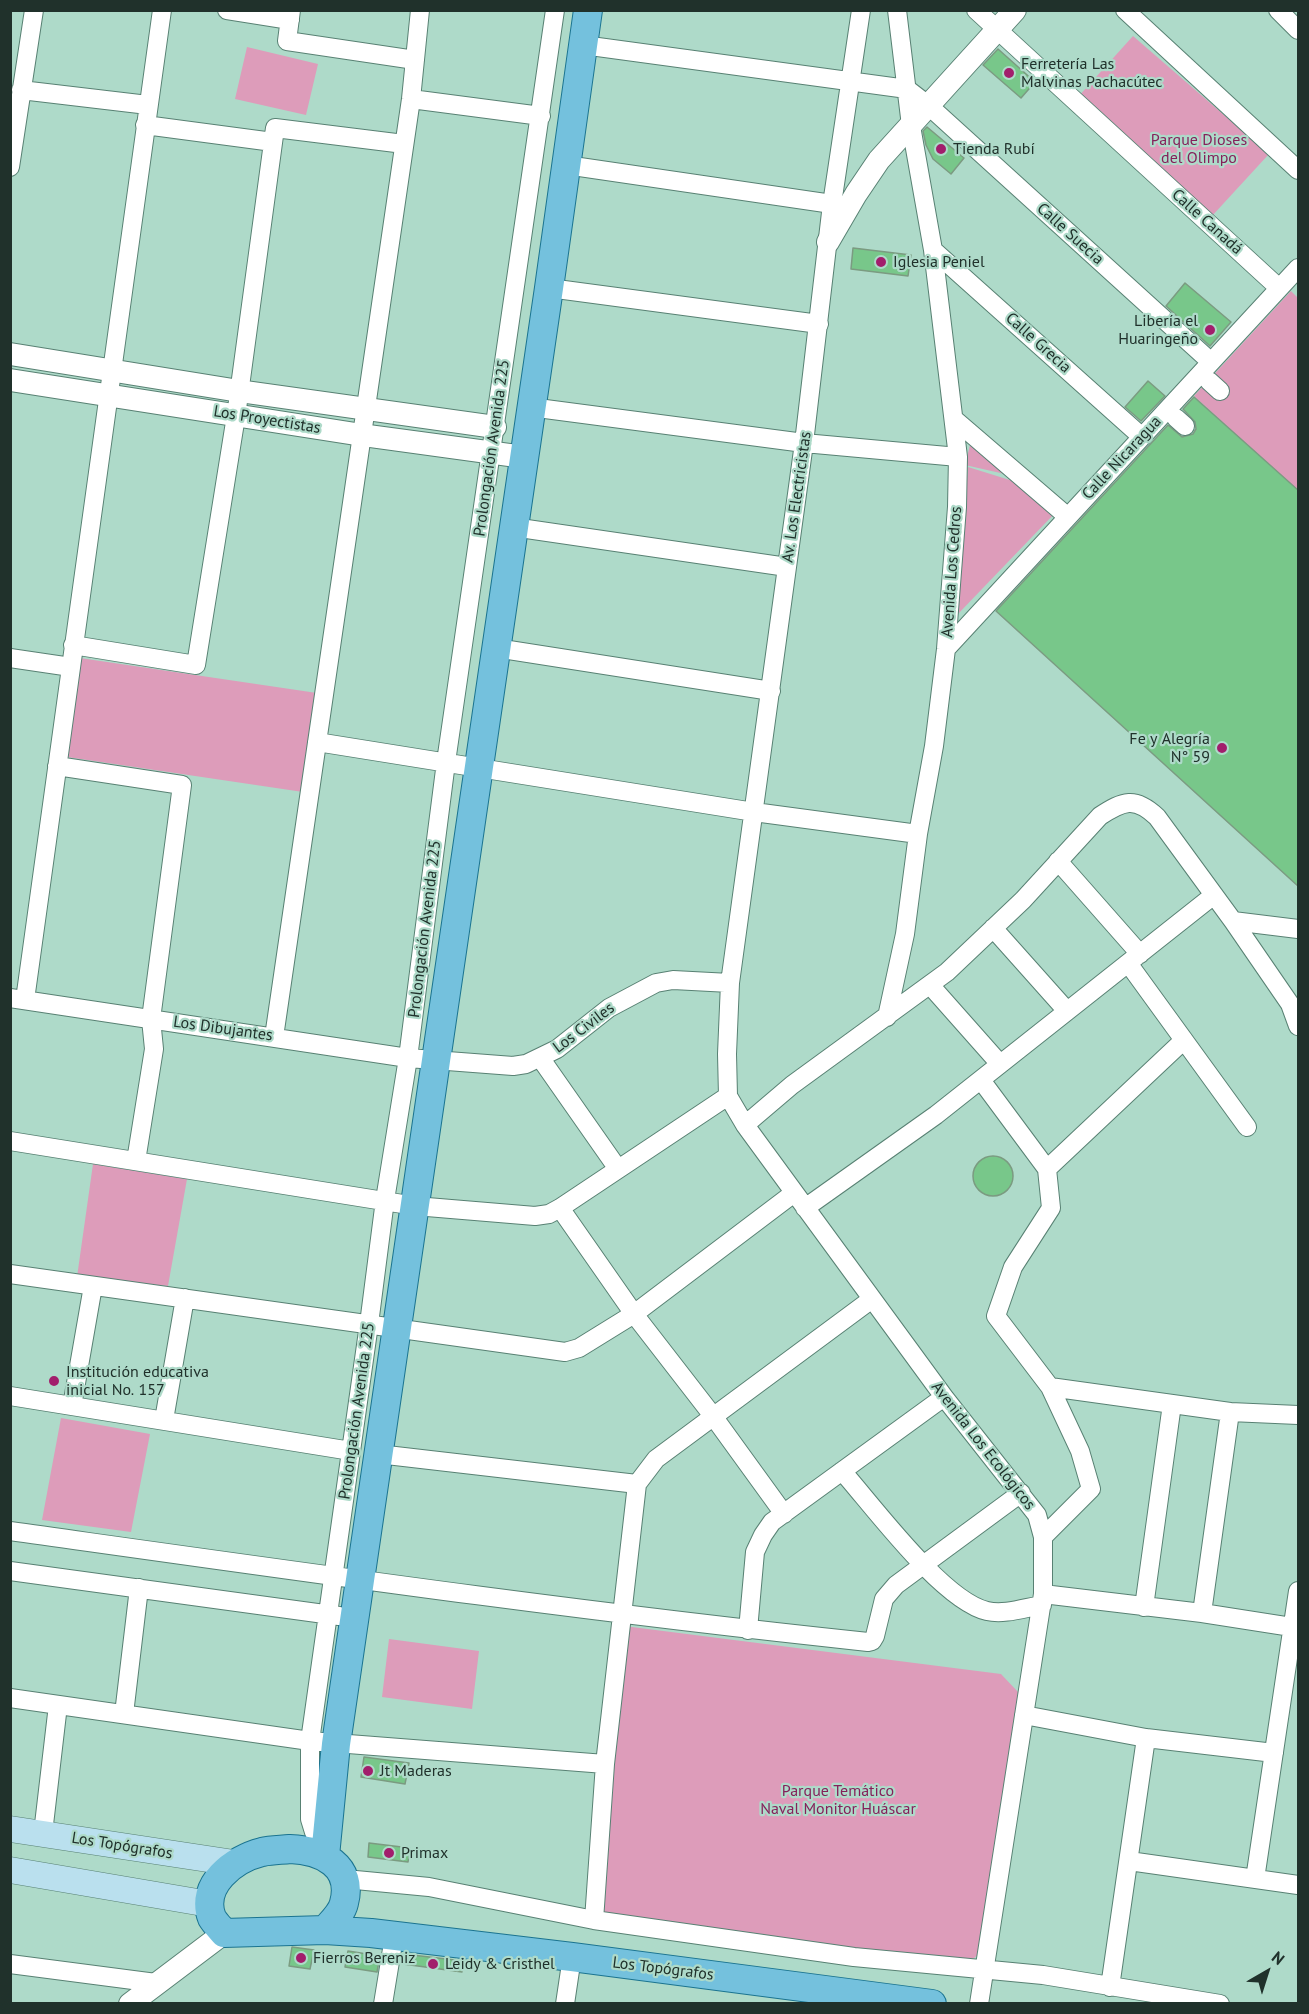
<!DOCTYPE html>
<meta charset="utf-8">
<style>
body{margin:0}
#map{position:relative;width:1309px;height:2014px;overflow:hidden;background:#aedac9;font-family:"PT Sans",sans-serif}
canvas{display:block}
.frame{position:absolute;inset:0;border:12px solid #20312b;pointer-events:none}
.north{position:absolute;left:1237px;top:1942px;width:60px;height:60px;-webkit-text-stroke:4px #aedac9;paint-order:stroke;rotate:39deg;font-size:16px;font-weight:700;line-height:24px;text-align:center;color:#20312b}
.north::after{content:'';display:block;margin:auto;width:21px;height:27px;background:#20312b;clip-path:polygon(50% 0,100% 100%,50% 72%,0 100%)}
</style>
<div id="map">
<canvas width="1309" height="2014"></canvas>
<div class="frame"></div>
<div class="north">N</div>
</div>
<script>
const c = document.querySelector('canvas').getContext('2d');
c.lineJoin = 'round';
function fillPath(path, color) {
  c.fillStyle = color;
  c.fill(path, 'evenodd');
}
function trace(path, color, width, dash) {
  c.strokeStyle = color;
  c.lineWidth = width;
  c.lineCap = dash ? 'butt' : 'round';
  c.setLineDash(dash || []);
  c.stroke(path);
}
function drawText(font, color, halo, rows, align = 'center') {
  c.font = font + ' "PT Sans",sans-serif';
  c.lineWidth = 4.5;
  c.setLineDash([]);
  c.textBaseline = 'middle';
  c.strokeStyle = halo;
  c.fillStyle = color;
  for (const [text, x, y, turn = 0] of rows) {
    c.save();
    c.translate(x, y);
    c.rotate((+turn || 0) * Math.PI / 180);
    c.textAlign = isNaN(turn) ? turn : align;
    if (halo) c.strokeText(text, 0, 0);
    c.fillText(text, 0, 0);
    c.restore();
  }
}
const green = new Path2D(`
 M1133,36L1269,154L1212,216L1078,97Z
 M247,47L318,64L306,115L235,99Z
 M1291,291L1298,298V491L1194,396Z
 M971,441L1018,477L965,465Z
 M968,467L1029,486L1056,512L957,615Z
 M80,658L317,693L303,792L67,757Z
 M93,1164L187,1179L168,1286L77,1277Z
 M61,1418L150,1434L131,1532L42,1520Z
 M624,1626L1001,1674L1018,1692L982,1952L966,1964L602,1912Z
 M389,1639L479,1651L472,1709L382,1697Z`);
const building = new Path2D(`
 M998,49L1035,82L1021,98L983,65Z
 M927,127L964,158L951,174L933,159L926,145L923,131Z
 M853,248L911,255L908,276L851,269Z
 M1185,283L1231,322L1210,346L1166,306Z
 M1148,381L1165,396L1141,421L1125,407Z
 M1194,397L1299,491V887L996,611L1168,425L1182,437L1193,434L1196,429L1195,422L1183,409Z
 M973 1176a20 20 0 1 1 40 0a20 20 0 1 1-40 0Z
 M364,1757L409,1763L405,1784L361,1777Z
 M369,1843L410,1848L408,1862L368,1857Z
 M292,1947L314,1950L310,1969L289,1966Z
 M348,1951L380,1956L377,1972L345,1967Z
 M404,1954L463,1961L462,1972L403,1964Z`);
const minor = new Path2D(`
 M227,10L290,20
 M291,10L287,41L415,60
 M861,10L832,204L804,443L730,983L727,1054L728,1096L745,1125L944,1397L1037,1515L1043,1537V1594L979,2004
 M976,10L1279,288
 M1125,10L1298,170
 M1278,10L1298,30
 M583,45L907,89L929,106L1211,362
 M21,90L148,105
 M411,99L541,116
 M145,125L273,142
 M566,165L832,204
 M10,167L34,10
 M933,250L1142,437
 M549,288L819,324
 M1209,381L1220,391
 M530,407L804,443L958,457
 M1176,418L1185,426
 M954,419L1068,517
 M513,527L787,567
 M73,645L196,665L236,416L275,128L404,144
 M496,648L771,691
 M946,649L1298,268
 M10,658L71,667
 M317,742L754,812L918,834
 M57,766L182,785L151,1019L154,1049L136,1161
 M1058,861L1140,954
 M1233,921L1298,929
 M993,928L1067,1011
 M1128,963L1247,1127
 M930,985L1000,1064
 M10,998L408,1058L513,1066L526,1064L557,1049L609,1008L656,983L673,980L730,983
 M25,1000L162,10
 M887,1017L905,934L918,834L934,746L946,649L957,507L958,457L933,250L911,126L897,10
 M274,1037L411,99L420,10
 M541,1059L618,1169
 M981,1080L1047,1169L1051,1208L1013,1267L996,1316L1050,1387L1080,1451L1091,1489L1043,1537
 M745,1125L792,1085L947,972L1023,900L1100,816C1123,801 1135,796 1157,817L1233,921L1290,1004L1298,1026
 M10,1141L415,1206L535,1216L549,1214L560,1208L728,1096
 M1047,1169L1184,1040
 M560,1208L634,1314L713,1416L784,1514
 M805,1208L936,1115L1214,895
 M10,1274L565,1352L579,1348L634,1314L794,1193
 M1050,1387L1230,1412L1298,1415
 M10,1396L351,1451
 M72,1406L93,1286
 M164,1420L185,1298
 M378,1454L637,1484
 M842,1471C873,1506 943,1601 987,1611C1004,1615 1024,1608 1042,1605
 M10,1531C296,1571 581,1612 868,1642L872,1641L875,1636L884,1599L896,1585L1021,1493
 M10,1571L339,1616
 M1043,1594L1202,1613L1298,1628
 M1144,1607L1172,1404
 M1202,1613L1230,1412
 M748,1630L755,1552L763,1535L772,1522L944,1397
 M10,1698L310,1741L605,1764
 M124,1714L139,1588
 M1024,1715L1146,1738L1274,1753
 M43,1833L58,1705
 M326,1843L314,1832L310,1819V1741L369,1324L385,1200L408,1058L446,762L555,10
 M1129,1861L1298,1885
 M345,1879L429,1887L594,1920L854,1957L1043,1975L1220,2004
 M1255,1879L1298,1591
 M594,1920L605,1764L637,1484L656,1459L872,1299
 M10,1964L156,1983
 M1110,1987L1146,1738
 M383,2004L394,1937
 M565,2004L572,1957`);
const tertiary = new Path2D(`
 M828,242L856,194L879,160L1015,10
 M10,354L239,391L495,427
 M10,380L362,435L524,457
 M130,2004L224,1933`);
const secondary = new Path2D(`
 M10,1829L234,1863
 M10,1870L209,1904`);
const primary = new Path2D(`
 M290,1849C322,1850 354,1866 344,1903C342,1913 332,1922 325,1930L224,1933C220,1928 215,1923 212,1918C199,1885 234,1859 262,1852C271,1850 281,1850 290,1849Z
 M325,1856L336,1744L549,288L588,10
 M325,1930L371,1933L572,1957L932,2004`);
const markers = [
 [1009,73,6,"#a21e6c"],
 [941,149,6,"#a21e6c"],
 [881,262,6,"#a21e6c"],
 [1210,330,6,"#a21e6c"],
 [1222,748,6,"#a21e6c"],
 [54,1381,6,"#a21e6c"],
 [368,1771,6,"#a21e6c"],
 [389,1853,6,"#a21e6c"],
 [301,1958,6,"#a21e6c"],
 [433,1964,6,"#a21e6c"]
];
const poiNames = [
 ["Ferretería Las",1021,64],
 ["Malvinas Pachacútec",1021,82],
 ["Tienda Rubí",953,149],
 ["Iglesia Peniel",893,262],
 ["Libería el",1198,321,"right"],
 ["Huaringeño",1198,339,"right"],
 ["Fe y Alegría",1210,739,"right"],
 ["N° 59",1210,757,"right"],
 ["Institución educativa",66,1372],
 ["inicial No. 157",66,1390],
 ["Jt Maderas",380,1771],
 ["Primax",401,1853],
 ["Fierros Bereniz",313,1958],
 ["Leidy & Cristhel",445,1964]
];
const parkNames = [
 ["Parque Dioses",1199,140],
 ["del Olimpo",1199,158],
 ["Parque Temático",838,1791],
 ["Naval Monitor Huáscar",838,1809]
];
const streetNames = [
 ["Calle Canadá",1207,222,42],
 ["Calle Suecia",1070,234,42],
 ["Calle Grecia",1038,343,42],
 ["Los Proyectistas",267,420,9],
 ["Prolongación Avenida 225",492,448,-82],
 ["Calle Nicaragua",1122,458,-47],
 ["Av. Los Electricistas",797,497,-82],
 ["Avenida Los Cedros",952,572,-86],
 ["Prolongación Avenida 225",425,929,-83],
 ["Los Civiles",584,1028,-37],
 ["Los Dibujantes",223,1029,8],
 ["Prolongación Avenida 225",357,1411,-82],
 ["Avenida Los Ecológicos",983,1446,52],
 ["Los Topógrafos",122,1846,9],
 ["Los Topógrafos",663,1969,7]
];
fillPath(green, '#dd9cba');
fillPath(building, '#78c78a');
trace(building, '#7b9b81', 1.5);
trace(minor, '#588173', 20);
trace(tertiary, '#588173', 24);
trace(secondary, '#588173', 27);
trace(primary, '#1b7490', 30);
trace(minor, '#fff', 18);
trace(tertiary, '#fff', 22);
trace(secondary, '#bae0ee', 26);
trace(primary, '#74c1dd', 28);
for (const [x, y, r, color] of markers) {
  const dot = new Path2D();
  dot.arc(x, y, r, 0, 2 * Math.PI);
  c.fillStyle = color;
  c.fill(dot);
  trace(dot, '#aedac9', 2);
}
drawText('16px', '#20312b', '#aedac9', poiNames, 'left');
drawText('16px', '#85205a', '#aedac9', parkNames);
drawText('16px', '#20312b', '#aedac9', streetNames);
</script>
